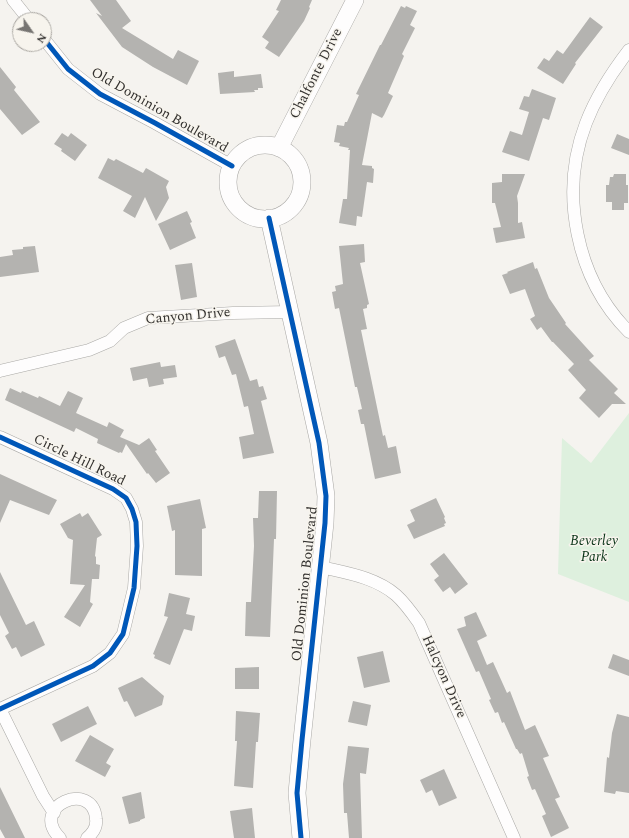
<!DOCTYPE html>
<style>
body{margin:0}
#map{position:relative;width:629px;height:838px;overflow:hidden;background:#f5f3ef;font-family:Spectral,serif}
canvas{display:block}
.north{position:absolute;left:12px;top:12px;width:40px;height:40px;box-sizing:border-box;background:#f7f4ed;border:1px solid #a9a6a1;border-radius:50%;rotate:124deg;font-size:11px;font-weight:700;line-height:16px;text-align:center;color:#33312f}
.north::after{content:'';display:block;margin:auto;width:14px;height:18px;background:#777572;clip-path:polygon(50% 0,100% 100%,50% 72%,0 100%)}
</style>
<div id="map">
<canvas width="629" height="838"></canvas>
<div class="north">N</div>
</div>
<script>
const c = document.querySelector('canvas').getContext('2d');
c.lineJoin = 'round';
function fillPath(path, color) {
  c.fillStyle = color;
  c.fill(path, 'evenodd');
}
function trace(path, color, width, dash) {
  c.strokeStyle = color;
  c.lineWidth = width;
  c.lineCap = dash ? 'butt' : 'round';
  c.setLineDash(dash || []);
  c.stroke(path);
}
function drawText(font, color, halo, rows, align = 'center') {
  c.font = font + ' Spectral,serif';
  c.lineWidth = 3;
  c.setLineDash([]);
  c.textBaseline = 'middle';
  c.strokeStyle = halo;
  c.fillStyle = color;
  for (const [text, x, y, turn = 0] of rows) {
    c.save();
    c.translate(x, y);
    c.rotate((+turn || 0) * Math.PI / 180);
    c.textAlign = isNaN(turn) ? turn : align;
    if (halo) c.strokeText(text, 0, 0);
    c.fillText(text, 0, 0);
    c.restore();
  }
}
const green = new Path2D(`
 M629,413V602L558,574L562,438L591,463Z`);
const building = new Path2D(`
 M90,0H116L131,21L122,28L173,59L178,50L199,61L187,85L153,67L122,47L96,13L102,16Z
 M281,0H312L309,7L310,8L304,21L279,57L265,48L269,42L262,37L279,11L276,10Z
 M401,6L405,8L406,6L417,11L410,25L415,28L402,54L404,56L388,93L393,96L384,115L382,118L372,113L362,165L372,166V168L374,169L373,183L367,182L362,217L357,216L356,226L339,223L343,199H347L350,150H348L349,148L339,146L340,143L334,142L337,125L344,126L345,122H347L359,95L356,94L380,45H381Z
 M590,17L603,27L575,63L576,64L563,84L537,68L544,58L549,61L557,50L563,54Z
 M0,67L16,87L14,90L40,122L22,135L0,109Z
 M234,71V77L261,74L263,88H258V90H254L255,92L220,94L218,73Z
 M532,89L556,98L549,120L543,118L529,161L502,152L510,131L522,135L529,112L519,109L524,96L529,97Z
 M62,133L68,137L71,133L87,145L75,161L61,151L62,149L54,144Z
 M617,134L629,139V155L611,148Z
 M108,158L114,161L116,159L143,173L146,168L169,181L166,187L169,198L156,221L145,197L135,218L123,211L132,196L98,178Z
 M502,174H525L517,196L518,203V223L522,222L525,238L496,243L493,228L501,227L495,203H492V183L502,182Z
 M614,174H626V185H628V203H624V210H612V202H606V185H609L610,177H613Z
 M187,211L192,222L190,223L196,238L170,250L158,224Z
 M364,244L365,262L360,263L369,304L367,305V308L363,309L367,329L361,330L383,436L385,435L388,448L396,446L401,473L375,479L364,424H361L358,410L362,409L357,387H355L339,308L335,309L332,292L336,291L335,286L343,284L339,246Z
 M35,246L39,272L0,277V257L13,255L12,250L23,249V247Z
 M533,262L535,269L537,268L549,298L566,323L565,324L594,356L589,360L618,389L614,393L626,404H612L599,418L579,398L586,390L568,370L574,364L553,342H552L541,327L537,330L530,319L535,316L525,289L510,294L502,275L508,273L507,272Z
 M192,263L197,297L181,300L175,265Z
 M235,339L250,381L257,379L259,387L263,386L267,399L261,401L274,453L243,459L239,437L254,434L248,406L244,407L236,374L232,375L225,356L219,358L215,346Z
 M160,362L161,367L175,365L177,377L163,379L164,384L149,387L147,378L133,381L130,368Z
 M10,388L21,393L22,391L38,398L39,396L60,406L68,391L83,398L76,413L107,427L109,422L124,430L120,437L139,445L149,438L157,450L155,451L170,473L156,483L148,473L147,474L126,444L122,453L120,452L119,453L97,443L98,439L76,428L74,432L5,400Z
 M0,474L57,500L49,515L10,500L0,523Z
 M259,491H277L276,539H274L270,637L245,636L246,602H251L254,546L253,518H258Z
 M436,498L445,517L444,518L446,523L444,524L445,526L414,539L407,525L415,521L410,510Z
 M200,499L206,528L202,529V576L175,575V530L172,531L167,506Z
 M80,513L82,517L88,513L102,535L97,538L95,556L96,557V564L100,565L99,579H92L90,602L93,604L80,627L64,617L85,585L70,584L73,540L68,538L60,524Z
 M444,553L468,584L455,594L450,587L443,592L434,580L439,576L430,564Z
 M0,572L26,625L34,621L45,645L21,657L16,647L12,649L5,636L9,633L0,615Z
 M169,593L190,598L186,614L195,616L192,631L184,629L170,665L154,658L155,655L153,654L168,617L164,616Z
 M476,612L487,636L477,641L487,665L493,662L507,693L510,691L525,730L535,725L549,756L543,758L560,797L555,799L569,828L551,837L542,816L546,814L535,789L532,790L527,777L529,776L522,753L520,754L517,749H516L504,722L502,723L498,712L495,713L489,700L491,699L479,671L476,672L457,629L466,626L464,617Z
 M383,651L390,682L364,688L357,657Z
 M613,654L629,660V676L608,668Z
 M259,667V689H235V668Z
 M142,677L164,696L162,705L135,717L127,701L124,702L118,688Z
 M353,701L371,705L367,726L348,722Z
 M88,706L97,724L61,742L52,724Z
 M236,711L260,713L258,742H256L253,788L234,786L237,741H235Z
 M617,714L629,717V793L616,791L615,794L604,792L607,757L609,758L612,733Z
 M90,735L114,749L106,763L111,766L105,777L75,761Z
 M348,746L369,748L366,774L360,773L362,838H349L347,813H344L343,784Z
 M444,769L457,798L439,806L432,790L426,793L420,780Z
 M0,787L25,838H5L0,829Z
 M141,792L145,818L140,820V821L129,824L122,797Z
 M252,808L255,838H234L230,811Z`);
const street = new Path2D(`
 M13,0L29,20
 M44,39L68,69L100,94L155,123L232,166
 M629,50C612,72 596,97 586,123C559,193 576,279 629,332
 M0,371L89,350L110,341L124,328L148,318L233,313L290,312
 M0,437L113,489L126,498L132,509L136,522L137,546L134,588L123,634L110,653L93,666L0,709
 M321,567C346,573 375,577 396,595C405,603 412,613 419,623L514,838
 M0,709L43,796L54,813
 M60,838C28,806 93,779 96,819C97,826 93,833 87,838`);
const secondary = new Path2D(`
 M228 182a37 37 0 1 1 74 0a37 37 0 1 1-74 0Z
 M279,148L355,0
 M269,218L319,443L326,496L325,523L302,740L297,793L301,838`);
const cycleway = new Path2D(`
 M44,39L68,69L100,94L155,123L232,166
 M269,218L319,443L326,496L325,523L302,740L297,793L301,838
 M0,437L113,489L126,498L132,509L136,522L137,546L134,588L123,634L110,653L93,666L0,709`);
const streetNames = [
 ["Chalfonte Drive",317,74,-63],
 ["Old Dominion Boulevard",159,111,30],
 ["Canyon Drive",188,317,-5],
 ["Circle Hill Road",79,461,26],
 ["Old Dominion Boulevard",306,584,-84],
 ["Halcyon Drive",443,677,66]
];
const parkNames = [
 ["Beverley",594,542],
 ["Park",594,558]
];
fillPath(green, '#def0de');
fillPath(building, '#b4b3b0');
trace(street, '#a9a8a5', 13);
trace(secondary, '#a9a8a5', 18);
trace(street, '#fefdfd', 12);
trace(secondary, '#fefdfd', 17);
trace(cycleway, '#0057b8', 5);
drawText('14px', '#33312f', '#f7f4ed', streetNames);
drawText('italic 14px', '#093417', '#f7f4ed', parkNames);
</script>
